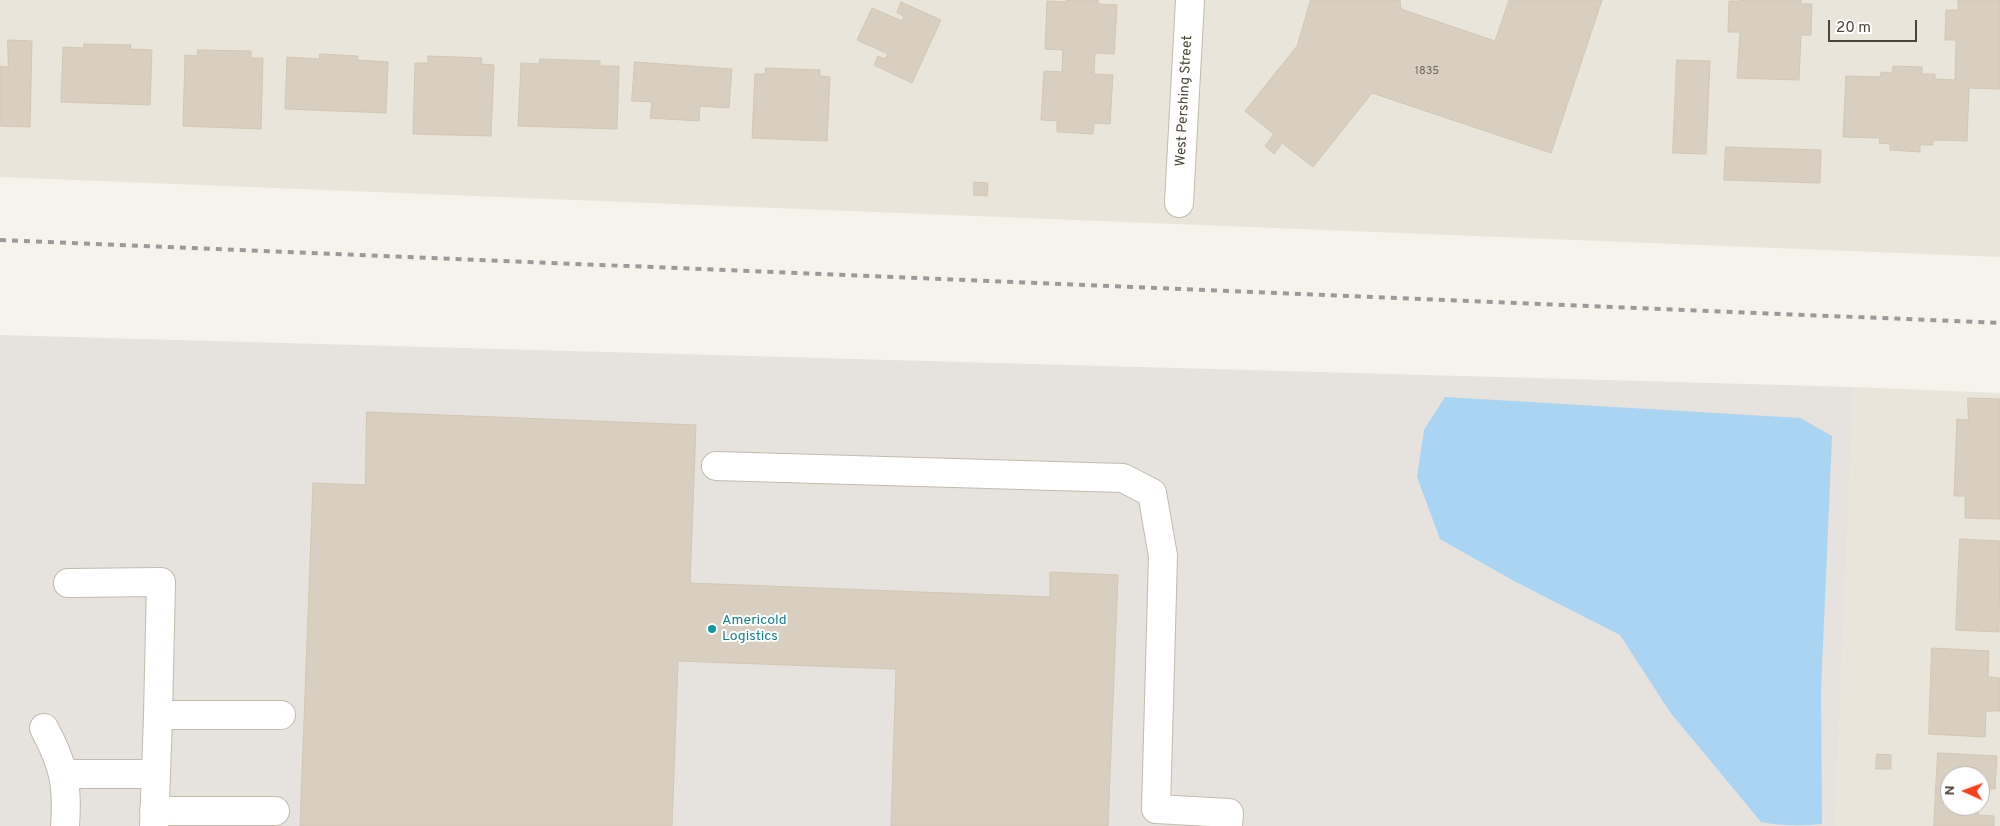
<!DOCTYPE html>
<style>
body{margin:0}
#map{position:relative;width:2000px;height:826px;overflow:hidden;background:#f6f3ec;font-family:Overpass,sans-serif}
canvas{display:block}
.north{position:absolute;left:1940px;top:766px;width:50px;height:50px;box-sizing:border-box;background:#fff;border:1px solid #b7b4b0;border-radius:50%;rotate:272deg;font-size:14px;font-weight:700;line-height:20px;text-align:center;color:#4b4439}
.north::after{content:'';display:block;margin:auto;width:18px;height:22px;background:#fc3f1d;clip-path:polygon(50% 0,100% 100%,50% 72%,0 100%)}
.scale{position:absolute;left:1828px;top:20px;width:89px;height:22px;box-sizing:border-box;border:2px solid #4b4439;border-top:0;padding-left:6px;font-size:15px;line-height:18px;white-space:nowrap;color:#4b4439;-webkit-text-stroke:4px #fff;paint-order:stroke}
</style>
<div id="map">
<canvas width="2000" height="826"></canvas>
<div class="north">N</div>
<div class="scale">20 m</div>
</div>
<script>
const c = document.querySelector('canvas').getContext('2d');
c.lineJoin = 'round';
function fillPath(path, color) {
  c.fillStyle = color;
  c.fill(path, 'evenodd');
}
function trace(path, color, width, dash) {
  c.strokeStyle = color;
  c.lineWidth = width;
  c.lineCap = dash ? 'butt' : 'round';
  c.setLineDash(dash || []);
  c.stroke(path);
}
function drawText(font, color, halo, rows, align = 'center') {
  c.font = font + ' Overpass,sans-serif';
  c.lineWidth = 4;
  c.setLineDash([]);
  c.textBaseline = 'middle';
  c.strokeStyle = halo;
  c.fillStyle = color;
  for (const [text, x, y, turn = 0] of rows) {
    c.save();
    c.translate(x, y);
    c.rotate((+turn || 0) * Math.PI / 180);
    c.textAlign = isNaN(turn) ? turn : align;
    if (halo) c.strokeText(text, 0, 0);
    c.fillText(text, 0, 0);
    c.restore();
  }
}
const residential = new Path2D(`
 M0,0H2000V257L0,177Z
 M1854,387L2000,393V826H1835ZM1950,776H1980V806H1950Z`);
const industrial = new Path2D(`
 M0,335L1854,387L1835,826H0Z`);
const water = new Path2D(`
 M1445,397L1800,418L1832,436L1821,690L1822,824C1802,826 1780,826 1761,822L1670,712L1620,635L1514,581L1440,539L1417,477L1424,430Z`);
const building = new Path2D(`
 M1066,0H1098V4L1117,5L1114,54L1095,53L1094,74L1113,75L1110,124L1094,123L1093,134L1057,132V121L1041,120L1044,71L1062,72L1063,50L1045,49L1047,1L1066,2Z
 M1311,0H1400L1401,9L1495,41L1509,0H1602L1551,153L1372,93L1313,167L1282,143L1274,154L1265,146L1274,134L1245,111L1297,46Z
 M1741,0H1801V4H1812L1811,35H1801L1799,80L1737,78L1740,32H1728L1729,1H1741Z
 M1958,0H2000V89L1969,88L1967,141L1933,140V145H1920V152L1890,150V144L1879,143L1880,138L1843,137L1846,76L1880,77L1881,72L1892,73L1893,66L1922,67V74H1935V79L1955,80L1956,40H1945L1946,10H1958Z
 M901,2L941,20L912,83L874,65L878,56L885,59L888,54L857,40L872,8L902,21L904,16L897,13Z
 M8,40L32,41L30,127L0,126V66L8,67Z
 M84,44L131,45L130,49L152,50L150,105L61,102L63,47L84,48Z
 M198,50L251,51V58H263L261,129L183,126L185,55L197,56Z
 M320,54L358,56L357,60L388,62L386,113L285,109L287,57L319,59Z
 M428,56L482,58L481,64L494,65L491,136L413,134L415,63H428Z
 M540,59L600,61V66H619L617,129L518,126L521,63L539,64Z
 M1677,60L1710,61L1706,154L1673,153Z
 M635,62L732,69L729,108L700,106L699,121L650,118L652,102L632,101Z
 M766,68L820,70V76L830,77L827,141L752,138L755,74H765Z
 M1726,147L1821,150L1820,183L1724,180Z
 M974,182L988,183L987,196L974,195Z
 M1968,398L2000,399V519L1965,518V496H1954L1957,419L1968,420Z
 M367,412L696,425L690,583L1050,597V572L1118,575L1108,826H891L896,669L678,661L672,826H300L313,483L365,485Z
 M1960,539L2000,541L1999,632L1956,630Z
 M1932,648L1989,651L1988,677L2000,678V711H1986L1985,737L1929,734Z
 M1938,753L1997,756L1995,789L1980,788V776H1950V806H1979L1978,815L1994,816V826H1934Z
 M1877,754L1891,755V769H1876Z`);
const minor = new Path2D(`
 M1179,203L1190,0
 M716,466L1123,478L1152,493L1163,556L1156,809L1229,813L1228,826
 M68,583L161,582L158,715
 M44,728C64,765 68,785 65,826
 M64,774H156L154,826
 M156,774L158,715H281
 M154,811H275`);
const rail = new Path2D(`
 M0,240L2000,323`);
const markers = [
 [712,629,5,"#0f9aa8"]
];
const numberNames = [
 ["1835",1427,72]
];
const streetNames = [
 ["West Pershing Street",1185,101,-87]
];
const cultureNames = [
 ["Americold",722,621],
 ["Logistics",722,637]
];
fillPath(residential, '#eae5da');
fillPath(industrial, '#e6e2dd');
fillPath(water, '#a9d4f2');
fillPath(building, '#d8cfc1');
trace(building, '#d3c7b4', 1);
trace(minor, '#c2bbae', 30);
trace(minor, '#fff', 28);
trace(rail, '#9a9a9a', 4, [6, 6]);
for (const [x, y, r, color] of markers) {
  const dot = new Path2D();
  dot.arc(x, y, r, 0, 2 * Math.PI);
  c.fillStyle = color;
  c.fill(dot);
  trace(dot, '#fff', 2);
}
drawText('11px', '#6e675b', null, numberNames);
drawText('14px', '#4b4439', '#fff', streetNames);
drawText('14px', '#0d838f', '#fff', cultureNames, 'left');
</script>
